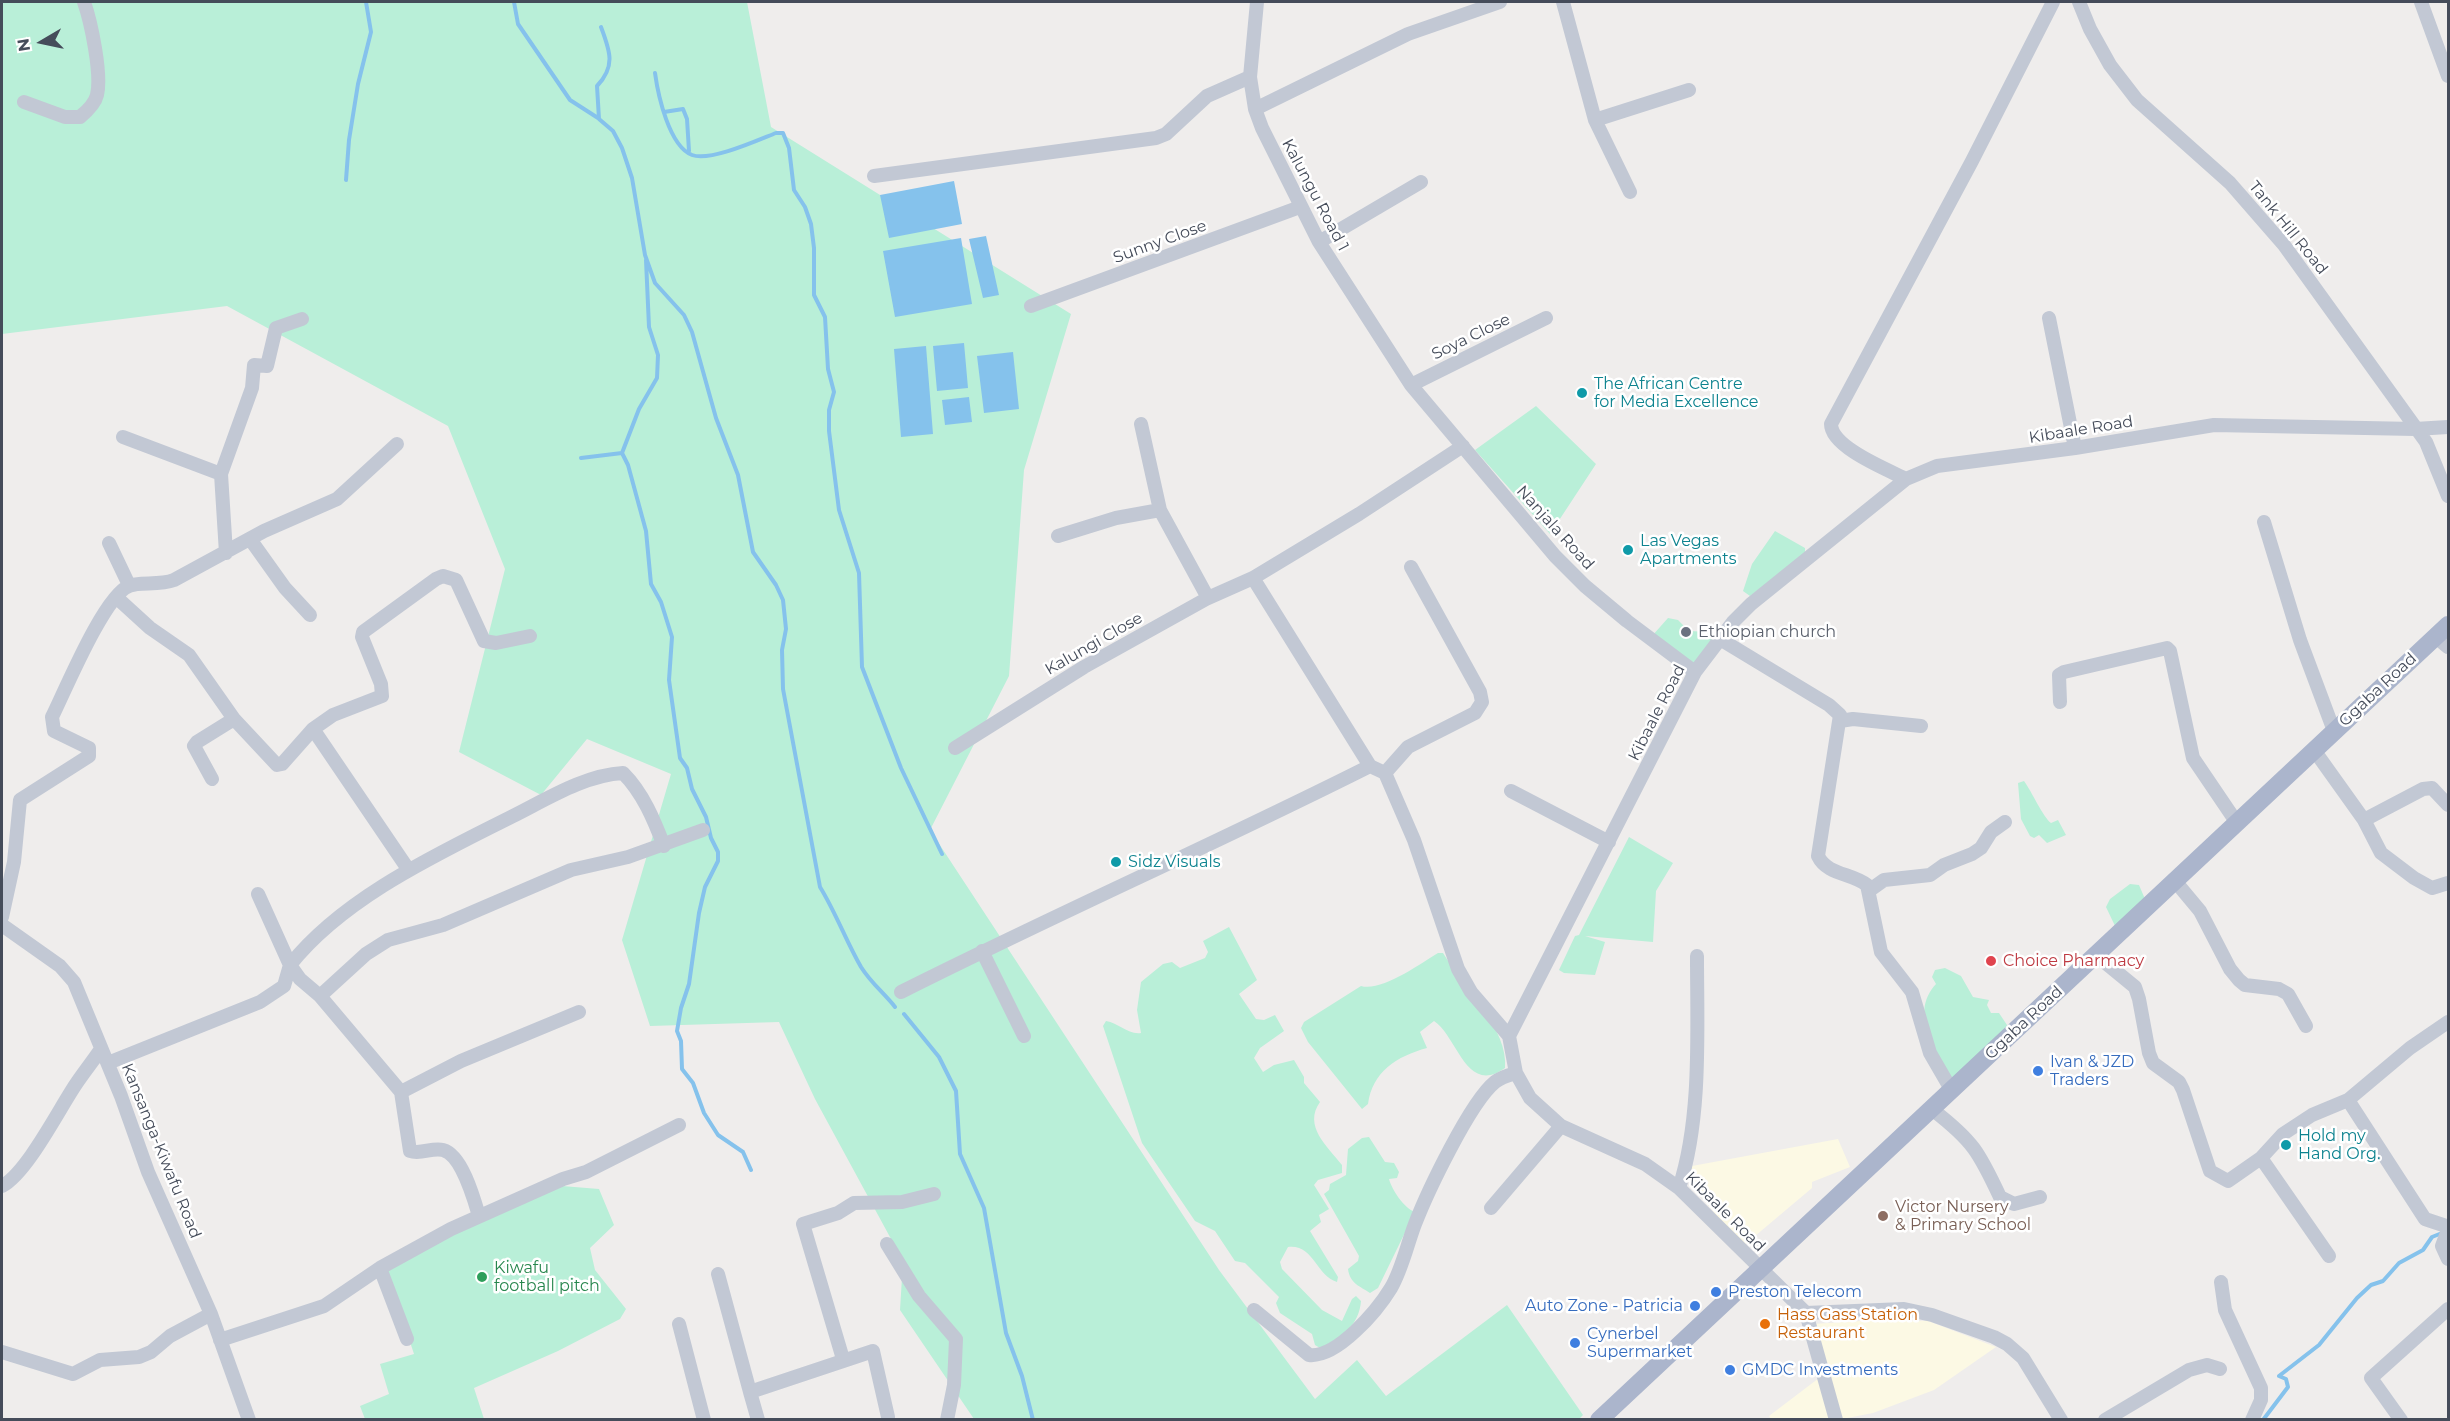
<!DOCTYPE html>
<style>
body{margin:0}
#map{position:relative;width:2450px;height:1421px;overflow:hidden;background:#efedec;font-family:Montserrat,sans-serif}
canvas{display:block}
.frame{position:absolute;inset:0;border:3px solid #454c5a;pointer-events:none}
.north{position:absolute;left:12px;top:12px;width:60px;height:60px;-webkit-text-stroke:4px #fff;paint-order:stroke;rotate:261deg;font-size:16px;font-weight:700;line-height:24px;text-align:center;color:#454c5a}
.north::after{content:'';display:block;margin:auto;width:21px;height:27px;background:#454c5a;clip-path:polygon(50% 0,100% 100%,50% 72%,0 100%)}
</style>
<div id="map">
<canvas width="2450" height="1421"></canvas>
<div class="frame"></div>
<div class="north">N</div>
</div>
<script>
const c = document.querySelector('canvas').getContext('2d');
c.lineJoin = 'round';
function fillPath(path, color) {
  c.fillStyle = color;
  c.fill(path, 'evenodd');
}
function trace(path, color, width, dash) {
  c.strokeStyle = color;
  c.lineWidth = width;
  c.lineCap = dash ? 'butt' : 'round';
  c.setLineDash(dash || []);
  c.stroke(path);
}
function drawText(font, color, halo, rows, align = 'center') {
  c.font = font + ' Montserrat,sans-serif';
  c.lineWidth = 5;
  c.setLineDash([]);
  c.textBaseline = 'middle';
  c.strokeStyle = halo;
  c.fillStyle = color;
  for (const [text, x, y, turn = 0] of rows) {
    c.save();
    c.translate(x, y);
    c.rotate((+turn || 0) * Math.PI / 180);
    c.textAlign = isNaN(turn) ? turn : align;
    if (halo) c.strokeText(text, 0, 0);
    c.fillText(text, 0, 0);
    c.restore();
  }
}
const commercial = new Path2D(`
 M1838,1139L1850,1167L1812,1182V1188L1742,1247L1688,1180L1692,1166Z
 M1876,1320L1928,1321L1996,1347L1934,1390L1873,1413L1842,1419L1812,1324Z
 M1819,1378L1832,1419H1771L1769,1416Z`);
const green = new Path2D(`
 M2,2H747L771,127L1071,314L1024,470L1009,676L930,830L1219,1270L1315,1399L1357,1360L1386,1396L1507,1305L1583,1415L1578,1420L974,1419L900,1310L903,1261L815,1099L779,1022L650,1026L622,940L671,774L587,739L541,795L459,752L505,569L448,426L227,306L2,334Z
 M1536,406L1596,464L1550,534L1475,450Z
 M1775,531L1805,548V556L1750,596L1743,591L1752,564Z
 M1668,618L1678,620L1689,631L1710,632L1716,639L1696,666L1652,636Z
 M2024,781C2032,792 2043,817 2051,823L2058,820L2066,835L2047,843L2039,835L2034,838L2030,836L2021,819L2018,783Z
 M1629,837L1673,863L1656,891L1653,942L1585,936L1605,942L1595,975L1564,973L1559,970L1575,936L1579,935Z
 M2130,884L2139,885L2145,899L2116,928L2106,907L2110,899Z
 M1229,927L1257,980L1239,994L1256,1019L1264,1020L1275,1015L1284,1031L1260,1048L1254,1058L1263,1072L1274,1065L1294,1060L1304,1077V1083L1320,1102C1303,1126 1327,1146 1342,1165V1173L1318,1180L1314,1185L1329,1209L1319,1215L1321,1222L1310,1231L1338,1277L1337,1282C1316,1276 1314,1244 1288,1247L1280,1262L1282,1269L1322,1310L1342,1321L1352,1299L1356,1296L1361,1301C1359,1326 1341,1338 1320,1348L1315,1345L1312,1334L1280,1313L1276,1303L1279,1297L1245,1263L1235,1261L1215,1231L1195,1221L1142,1143L1103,1026L1106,1021C1119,1023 1128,1035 1141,1033L1137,1010L1141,982L1163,964L1172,962L1180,968L1205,958L1208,952L1203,941Z
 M1438,953H1443C1463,985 1509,1030 1505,1068C1466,1096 1458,1037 1434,1021L1420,1032L1427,1048C1397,1056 1372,1072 1368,1104L1362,1109L1308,1042L1301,1028L1304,1022L1361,986C1381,992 1420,964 1438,953Z
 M1945,968L1961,976L1973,997L1989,1000L1987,1005L1991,1013H1999L2011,1031L1955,1083C1936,1055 1908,1014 1936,984L1932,977L1935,970Z
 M1369,1137L1385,1162L1394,1163L1399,1172L1397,1178L1389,1179C1392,1190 1404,1208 1415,1212L1378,1288L1370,1293C1360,1286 1350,1284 1348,1269L1358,1261L1359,1256L1324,1194L1329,1190L1330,1184L1346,1175L1348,1149L1362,1138Z
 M550,1185L599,1189L614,1225L590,1248L595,1270L626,1309L620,1319L558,1351L474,1388L484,1419H365L360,1406L389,1394L380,1364L414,1354L386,1269Z`);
const water = new Path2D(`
 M954,181L962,224L889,238L880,195Z
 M986,236L999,295L983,298L969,239Z
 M961,238L972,304L895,317L883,251Z
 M964,343L968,388L937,391L933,346Z
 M926,346L933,434L901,437L894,349Z
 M1013,352L1019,409L984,413L977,356Z
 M969,397L972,422L945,425L942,400Z`);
const stream = new Path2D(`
 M514,2L518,24L570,100L598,118
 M601,27C610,51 616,66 597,86L599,119L613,131L622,148L632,178L645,255L655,283L684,315L692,332L716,418L738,475L753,552L776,585L783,600L786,629L782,650L783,689L820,887C836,913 846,941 861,967C871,983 884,993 895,1007
 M655,73C658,95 669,146 692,155C710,162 758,140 776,133H783L789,148L794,190L805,207L811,224L814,248V295L825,317L828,369L834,392L829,410V431L839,510L859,573L862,667L901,768L942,854
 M664,112L683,109L687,119L689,151
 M346,180L349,140L358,84L371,32L366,2
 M622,453L628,465L646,531L651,584L661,602L672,637L669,680L680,758L687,768L692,789L706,817L711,838L718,852V861L705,887L699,913L689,984L681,1008L677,1031L681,1041L682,1069L693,1083L704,1113L718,1135L743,1152L751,1170
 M622,453L639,409L657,378L658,355L649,327L646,260
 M581,458L622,453
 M904,1014L939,1057L956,1091L960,1154L984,1208L1006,1333L1022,1376L1033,1420
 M2263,1420L2288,1387L2286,1379L2279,1376L2319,1345L2357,1298L2371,1285L2383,1281L2399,1263L2423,1250L2432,1237L2442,1233`);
const minor = new Path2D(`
 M1257,2L1250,77L1255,109L1262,128L1319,242L1411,385L1555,556L1585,586L1627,621L1695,672
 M1563,2L1595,120L1630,192
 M2079,2L2090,29L2110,65L2137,100L2230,183L2284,245L2426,442L2448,496
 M2421,2L2448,76
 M24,102L65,117H80C86,112 95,104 97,95C102,74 91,22 84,2
 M1255,109L1408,34L1500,2
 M1595,120L1689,90
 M874,176L1156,138L1166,134L1207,96L1250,77
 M1319,242L1421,182
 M1031,306L1300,207
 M2049,318L2075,448
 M1411,385L1546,318
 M1141,424L1160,510L1208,598
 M123,437L221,474L226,553
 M221,474L252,388L254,365L267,366L276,328L302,319
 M1906,479C1886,469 1831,447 1831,424L1972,161L2053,2
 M2264,522L2300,640L2334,731
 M1058,536L1116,518L1160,510
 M250,539L285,588L310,615
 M109,543L129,585
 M1253,578L1370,766L1385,773L1414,840L1458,969L1471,992L1509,1036
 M116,597L150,628L189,655L234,719L277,765L282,764L313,729L333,715L382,696L381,684L362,637L363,632L436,579L443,576L456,580L484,641L496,643L530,636
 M2436,637L2448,647
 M1720,639L1829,705L1840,715L1818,856C1827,875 1852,873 1867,885L1881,952L1912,992L1930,1053L1952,1091
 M2060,702L2059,675L2064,672L2167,648L2170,651L2193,758L2237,823
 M1840,721L1853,719L1921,726
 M313,729L408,869
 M955,748L1084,667L1208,598L1253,578L1359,514L1463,446
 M2314,750L2364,820L2381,853L2414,878L2432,888L2448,883
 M1385,773L1408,747L1475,713L1482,702L1480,692L1411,567
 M212,779L194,746L197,742L234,719
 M1511,791L1609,842
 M2364,820L2423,789L2432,788L2448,805
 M2175,881L2200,911L2230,969L2239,980L2245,985L2279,989L2288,994L2306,1026
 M1870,890L1884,880L1930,875L1944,865L1972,854L1981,848L1991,832L2005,822
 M2,917L14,862L20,800L89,756V748L54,731L52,717C65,691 104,596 129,586C139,581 159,586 174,580L264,531L337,499L397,444
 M2,925L60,966L74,982L121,1096L148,1172L211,1314L249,1420
 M982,951L1024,1036
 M2096,955L2135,987L2139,999L2149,1053L2153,1063L2179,1082L2183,1090L2210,1171L2228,1181L2261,1158L2283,1134L2312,1115L2348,1100L2410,1048L2448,1022
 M901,992C1056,914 1215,844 1370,766
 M320,996L366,954L388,940L443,925L571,870L628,857L703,830
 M108,1063L260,1002L284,986L290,965L258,894
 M401,1092L461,1061L579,1012
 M2348,1100L2425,1219L2446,1226L2448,1230L2442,1246L2448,1259
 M1933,1110C1973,1141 1979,1152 2000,1197L2014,1204L2040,1197
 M2261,1158L2329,1256
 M2,1186C27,1173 59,1109 76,1084C84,1072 93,1061 101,1049
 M1679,1188C1702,1118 1697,1029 1697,956
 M1491,1208L1561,1126
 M479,1216C474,1199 462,1155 443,1150C432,1147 421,1155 410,1151L401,1092L320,996L300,979L290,965C344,897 438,854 513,816C547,799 585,775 623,773C643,793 654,820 664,846
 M887,1244L919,1296L956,1339L954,1385L947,1420
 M380,1268L407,1339
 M718,1274L750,1392
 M2221,1282L2225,1310L2261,1388V1400L2252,1420
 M1254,1310L1309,1355C1337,1358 1377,1311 1391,1288C1402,1269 1407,1245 1415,1224C1427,1193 1470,1102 1495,1082C1501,1077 1509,1075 1516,1073
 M1806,1313L1836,1420
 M679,1324L704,1420
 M220,1340L324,1306L380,1268L451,1229L563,1179L586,1172L679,1125
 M2,1352L73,1374L100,1360L139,1357L151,1352L170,1336L211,1314
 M843,1359L803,1224L838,1213L854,1203L902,1202L934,1194
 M758,1420L750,1392L873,1351L888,1417
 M2061,1420L2023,1358L2007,1344L1994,1337L1932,1315L1904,1309L1806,1313L1679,1188L1645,1164L1561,1126L1530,1098L1516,1073L1509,1036L1695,672L1733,622L1751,604L1906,479L1937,466L2075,448L2214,425L2415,429L2448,427
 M2105,1420L2189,1370L2207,1365L2220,1369
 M2401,1420L2371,1378L2448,1309`);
const major = new Path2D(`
 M1599,1420L2448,625`);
const markers = [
 [1582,393,6,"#0f9aa8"],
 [1628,550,6,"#0f9aa8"],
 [1686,632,6,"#6b7280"],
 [1116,862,6,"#0f9aa8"],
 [1991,961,6,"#e0444e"],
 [2038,1071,6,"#3f7fe0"],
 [2286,1145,6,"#0f9aa8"],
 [1883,1216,6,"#8d6e63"],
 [482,1277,6,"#2e9e5b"],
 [1716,1292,6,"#3f7fe0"],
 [1695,1306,6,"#3f7fe0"],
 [1765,1324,6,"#e8710a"],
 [1575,1343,6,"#3f7fe0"],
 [1730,1370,6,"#3f7fe0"]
];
const streetNames = [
 ["Kalungu Road 1",1315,195,62],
 ["Tank Hill Road",2288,228,51],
 ["Sunny Close",1160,242,-20],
 ["Soya Close",1471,337,-26],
 ["Kibaale Road",2081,430,-9],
 ["Nanjala Road",1555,528,48],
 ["Kalungi Close",1094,644,-30],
 ["Ggaba Road",2378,690,-43],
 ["Kibaale Road",1657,713,-63],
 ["Ggaba Road",2024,1023,-43],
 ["Kansanga-Kiwafu Road",161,1151,68],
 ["Kibaale Road",1725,1212,45]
];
const cultureNames = [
 ["The African Centre",1594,384],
 ["for Media Excellence",1594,402],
 ["Las Vegas",1640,541],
 ["Apartments",1640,559],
 ["Sidz Visuals",1128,862],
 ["Hold my",2298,1136],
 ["Hand Org.",2298,1154]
];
const worshipNames = [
 ["Ethiopian church",1698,632]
];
const healthNames = [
 ["Choice Pharmacy",2003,961]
];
const shopNames = [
 ["Ivan & JZD",2050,1062],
 ["Traders",2050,1080],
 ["Preston Telecom",1728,1292],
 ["Auto Zone - Patricia",1683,1306,"right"],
 ["Cynerbel",1587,1334],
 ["Supermarket",1587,1352],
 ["GMDC Investments",1742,1370]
];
const educationNames = [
 ["Victor Nursery",1895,1207],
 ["& Primary School",1895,1225]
];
const leisureNames = [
 ["Kiwafu",494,1268],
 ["football pitch",494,1286]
];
const foodNames = [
 ["Hass Gass Station",1777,1315],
 ["Restaurant",1777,1333]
];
fillPath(commercial, '#fcf9e4');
fillPath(green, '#b9efd8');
fillPath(water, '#85c2ec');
trace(stream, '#85c2ec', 4);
trace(minor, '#c2c8d4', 14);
trace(major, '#abb5cc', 18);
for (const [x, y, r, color] of markers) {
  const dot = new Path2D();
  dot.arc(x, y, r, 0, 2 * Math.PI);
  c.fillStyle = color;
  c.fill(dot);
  trace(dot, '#fff', 2);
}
drawText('16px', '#454c5a', '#fff', streetNames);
drawText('16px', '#0d838f', '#fff', cultureNames, 'left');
drawText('16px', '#5b616d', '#fff', worshipNames, 'left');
drawText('16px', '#be3a42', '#fff', healthNames, 'left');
drawText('16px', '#366cbe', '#fff', shopNames, 'left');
drawText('16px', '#785e54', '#fff', educationNames, 'left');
drawText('16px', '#27864d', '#fff', leisureNames, 'left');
drawText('16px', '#c56008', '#fff', foodNames, 'left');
</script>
